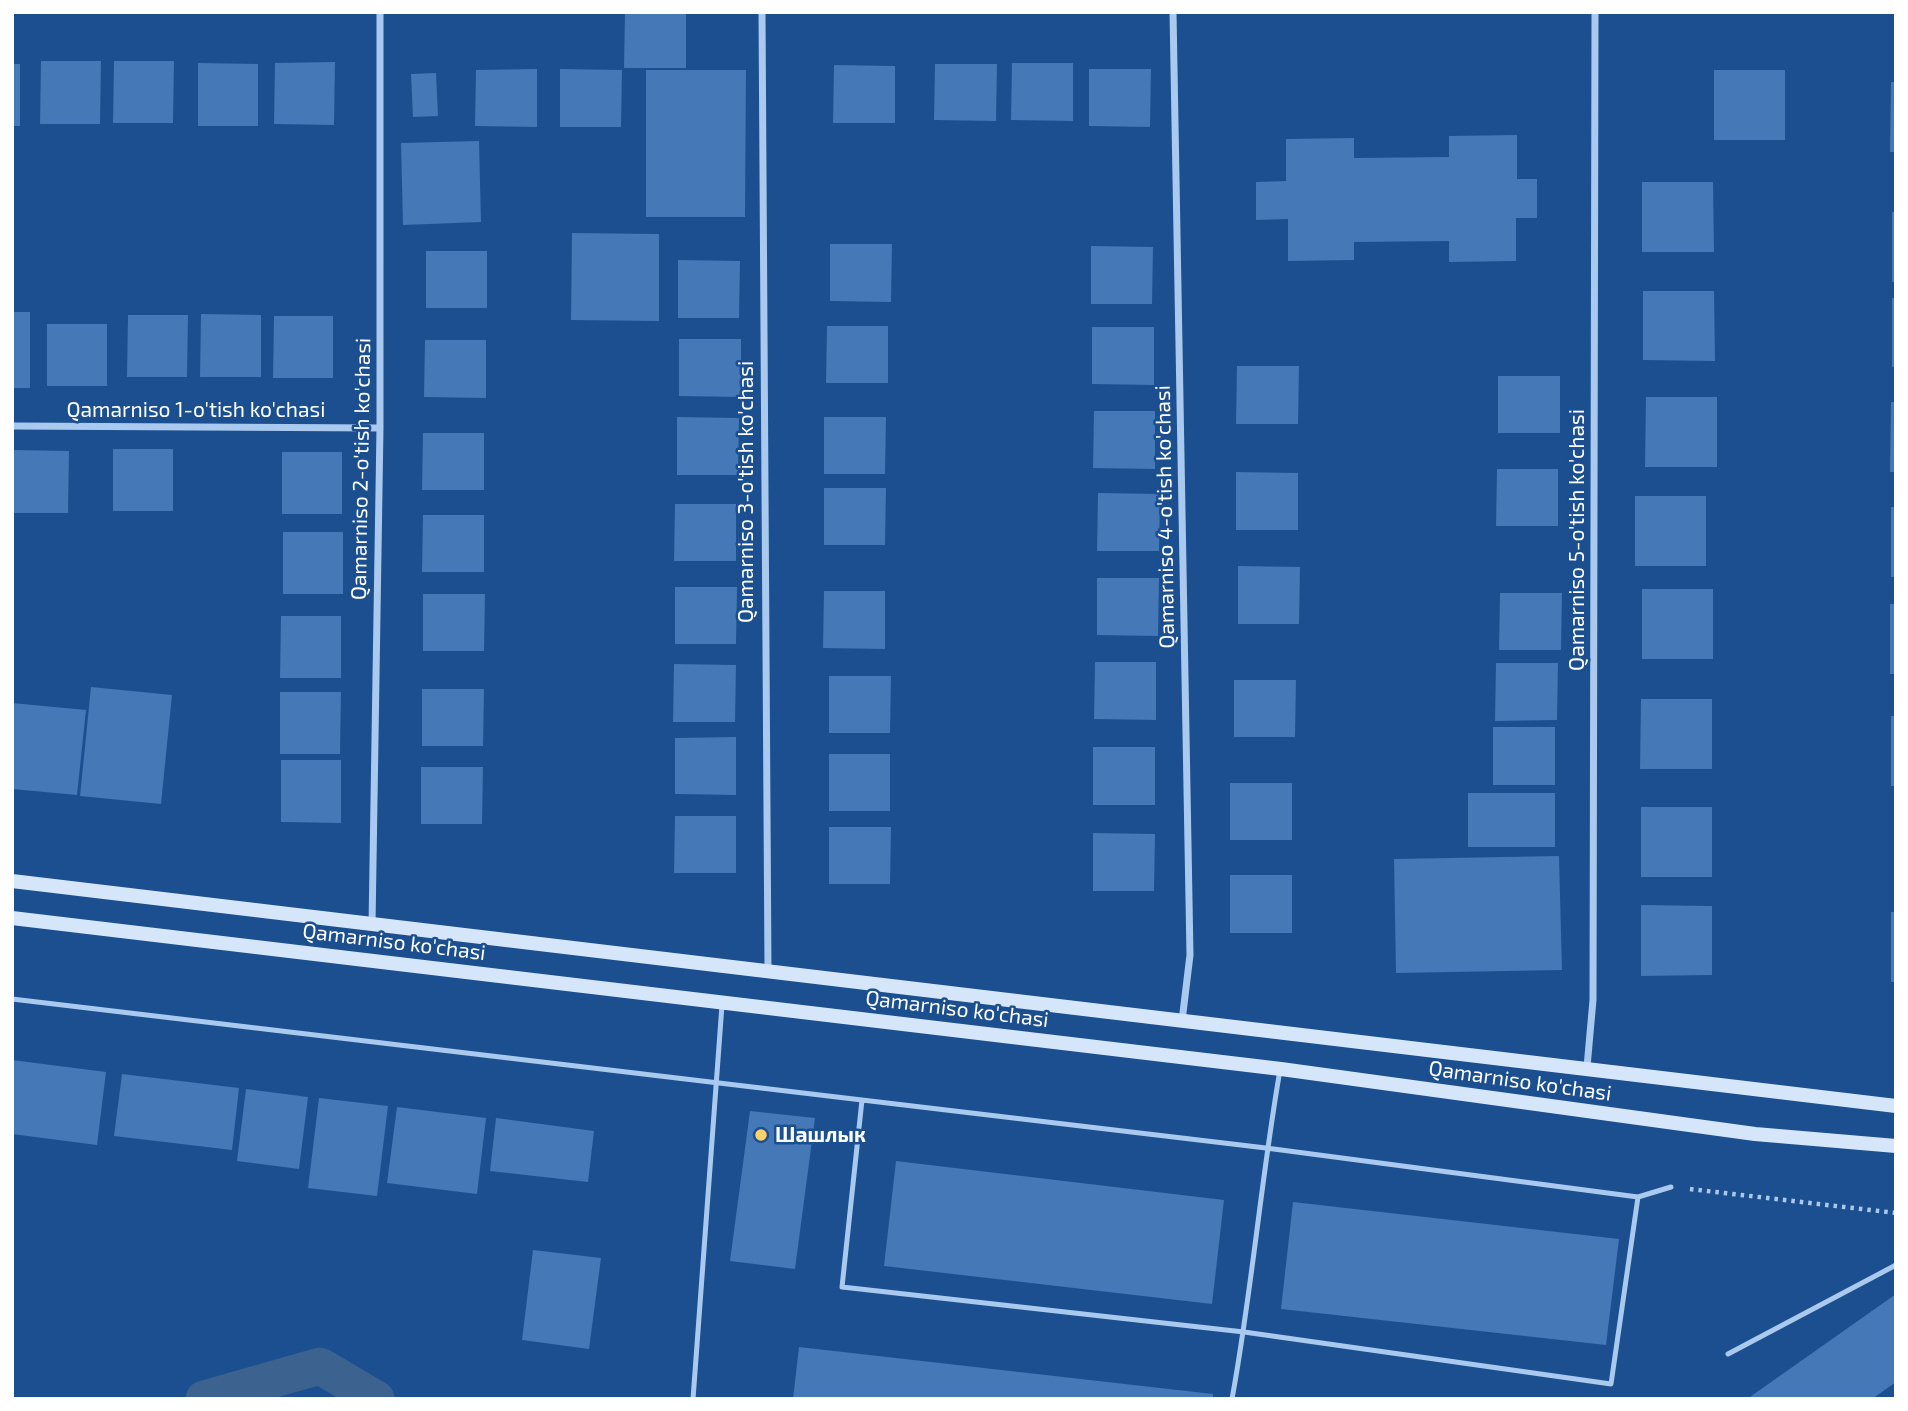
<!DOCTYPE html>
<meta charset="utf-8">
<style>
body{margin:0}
#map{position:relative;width:1908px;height:1411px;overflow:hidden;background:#1b4f8f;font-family:"Exo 2",sans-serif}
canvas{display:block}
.frame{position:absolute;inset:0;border:14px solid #fff;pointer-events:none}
</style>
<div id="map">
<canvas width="1908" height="1411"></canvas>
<div class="frame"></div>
</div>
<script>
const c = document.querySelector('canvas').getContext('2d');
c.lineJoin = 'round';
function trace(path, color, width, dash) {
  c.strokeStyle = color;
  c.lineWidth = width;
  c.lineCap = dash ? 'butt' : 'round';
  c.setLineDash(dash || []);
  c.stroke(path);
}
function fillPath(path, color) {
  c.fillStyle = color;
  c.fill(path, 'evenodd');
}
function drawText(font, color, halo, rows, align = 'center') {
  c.font = font + ' "Exo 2",sans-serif';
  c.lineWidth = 5;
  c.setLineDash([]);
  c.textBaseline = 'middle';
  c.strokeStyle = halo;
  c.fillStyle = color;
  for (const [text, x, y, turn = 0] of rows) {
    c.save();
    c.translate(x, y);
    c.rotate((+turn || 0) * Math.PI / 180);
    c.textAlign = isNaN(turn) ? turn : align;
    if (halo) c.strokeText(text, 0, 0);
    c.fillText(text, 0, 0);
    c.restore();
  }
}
const canal = new Path2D(`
 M204,1399L320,1366L376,1399`);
const building = new Path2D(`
 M625,12H686V68H624Z
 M41,61H101L100,124H40Z
 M114,61H174L173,123H113Z
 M335,62L334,125L274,124L275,63Z
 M198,63L258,64V126H198Z
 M1012,63H1073V121L1011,120Z
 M12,64H20V126H12Z
 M935,64H997L996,121L934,120Z
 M834,65L895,66V123H833Z
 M537,69V127L475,126L476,70Z
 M560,69L622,70L621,127H560Z
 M1089,69H1151L1150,127L1089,126Z
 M646,70H746L745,217H646Z
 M1714,70H1785V140H1714Z
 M436,73L438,116L413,117L411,74Z
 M1891,82H1896V152H1890Z
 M1517,135V179H1537V218H1516V261L1449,262V241L1354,242V260L1288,261V219L1256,220V182L1286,181V139L1354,138V158L1449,157V136Z
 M479,141L481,222L403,225L401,143Z
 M1642,182H1713L1714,252H1642Z
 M1892,212H1896V282H1892Z
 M572,233L659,234V321L571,320Z
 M830,244H892L891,302L830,301Z
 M1091,246L1153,247L1152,304H1091Z
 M426,251H487V308H426Z
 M678,260L740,261L739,318H678Z
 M1643,291H1714L1715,361L1643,360Z
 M1892,298H1896V367H1892Z
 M12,312H30V388H12Z
 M201,314L261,315V377H200Z
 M128,315H188L187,377H127Z
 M274,316H333V378H273Z
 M47,324H107V386H47Z
 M827,326H888V383H826Z
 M1092,327H1154V385L1092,384Z
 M679,339H741V397L679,396Z
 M425,340H486V398L424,397Z
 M1237,366H1299L1298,424H1236Z
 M1498,376H1560V433H1498Z
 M1646,397H1717V467H1645Z
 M1891,402H1896V472H1890Z
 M1094,411H1155V469L1093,468Z
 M677,417L739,418L738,475H677Z
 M824,417H886L885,474H824Z
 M423,433H484V490H422Z
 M113,449H173V511H113Z
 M12,450L69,451L68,513H12Z
 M282,452H342V514H282Z
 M1497,469H1558V526H1496Z
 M1236,472L1298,473V530H1236Z
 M824,488H886L885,545H824Z
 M1098,493L1160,494L1159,551H1097Z
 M1635,496H1706V566H1635Z
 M675,504H736V561H674Z
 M1891,507H1896V577H1891Z
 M423,515H484V572H422Z
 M283,532H343V594H283Z
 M1238,566L1300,567L1299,624H1238Z
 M1097,578H1159L1158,636L1097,635Z
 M675,587H737L736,644H675Z
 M1642,589H1713V659H1642Z
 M824,591H885V649L823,648Z
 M1500,593H1562L1561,650H1499Z
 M423,594H485L484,651H423Z
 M1890,604H1896V674H1890Z
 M281,616H341V678H280Z
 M1095,662H1156V720L1094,719Z
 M1496,663H1558L1557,720L1495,721Z
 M674,664L736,665L735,722H673Z
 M829,676H891L890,733H829Z
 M1234,680H1296L1295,737H1234Z
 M91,687L172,695L161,804L80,796Z
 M422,689H484L483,746H422Z
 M280,692H341L340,754H280Z
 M1641,699H1712V769H1640Z
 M12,703L86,710L77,795L12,789Z
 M1891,716H1896V786H1891Z
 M1493,727H1555V785H1493Z
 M736,737V795L675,794V738Z
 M1093,747H1155V805H1093Z
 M829,754H890V811H829Z
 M281,760H341V823L281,822Z
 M421,767H483L482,824H421Z
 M1230,783H1292V840H1230Z
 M1468,793H1555V847H1468Z
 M1641,807H1712V877H1641Z
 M675,816H736V873H674Z
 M829,827H891L890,884H829Z
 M1093,833L1155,834L1154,891H1093Z
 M1559,856L1562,970L1396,973L1394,859Z
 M1230,875H1292V933H1230Z
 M1641,905L1712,906V975L1641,976Z
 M1891,912H1896V982H1891Z
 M12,1060L106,1072L97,1145L12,1134Z
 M122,1074L239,1088L232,1150L114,1136Z
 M246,1089L308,1097L299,1169L237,1161Z
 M319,1098L388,1106L377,1196L308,1188Z
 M397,1107L486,1118L477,1194L387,1183Z
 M750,1111L815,1118L795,1269L730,1261Z
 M496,1118L594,1131L588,1182L490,1171Z
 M896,1161L1224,1200L1212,1304L884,1266Z
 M1293,1202L1619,1239L1606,1345L1281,1309Z
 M533,1250L601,1258L589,1349L522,1340Z
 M1896,1294V1382L1872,1399H1747Z
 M799,1347L1213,1394V1399H793Z`);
const path = new Path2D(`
 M1690,1189L1896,1213`);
const service = new Path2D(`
 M12,999L1266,1148L1638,1197L1671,1187
 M862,1100L842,1287L1244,1332L1611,1384L1638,1197
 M1728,1354L1896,1265
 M693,1399L722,1005
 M1232,1399C1252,1290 1261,1179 1280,1070`);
const minor = new Path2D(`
 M762,12L768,971
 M1173,12L1190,955L1182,1021
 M12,426L380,428
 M372,925L380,428V12
 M1587,1067L1593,1000L1595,12`);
const secondary = new Path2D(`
 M12,881L1896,1106
 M12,918L1281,1069L1755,1134L1896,1146`);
const markers = [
 [761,1135,7,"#ffd166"]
];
const streetNames = [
 ["Qamarniso 1-o'tish ko'chasi",196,410],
 ["Qamarniso 2-o'tish ko'chasi",361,469,-89],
 ["Qamarniso 3-o'tish ko'chasi",746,492,-90],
 ["Qamarniso 4-o'tish ko'chasi",1165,517,-91],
 ["Qamarniso 5-o'tish ko'chasi",1577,540,-90],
 ["Qamarniso ko'chasi",394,942,7],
 ["Qamarniso ko'chasi",957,1009,7],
 ["Qamarniso ko'chasi",1520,1081,8]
];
const poiNames = [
 ["Шашлык",775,1135]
];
trace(canal, '#3c6290', 37);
fillPath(building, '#4478b7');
trace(path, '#a9c9ee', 4.5, [3.5, 5]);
trace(service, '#a9c9ee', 5);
trace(minor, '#a9c9ee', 7);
trace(secondary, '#d6e6fa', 14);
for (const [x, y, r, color] of markers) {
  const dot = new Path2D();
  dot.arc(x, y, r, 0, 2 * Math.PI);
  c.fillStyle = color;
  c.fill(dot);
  trace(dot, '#1b4f8f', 2.5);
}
drawText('21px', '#fff', '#1b4f8f', streetNames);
drawText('bold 21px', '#fff', '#1b4f8f', poiNames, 'left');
</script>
